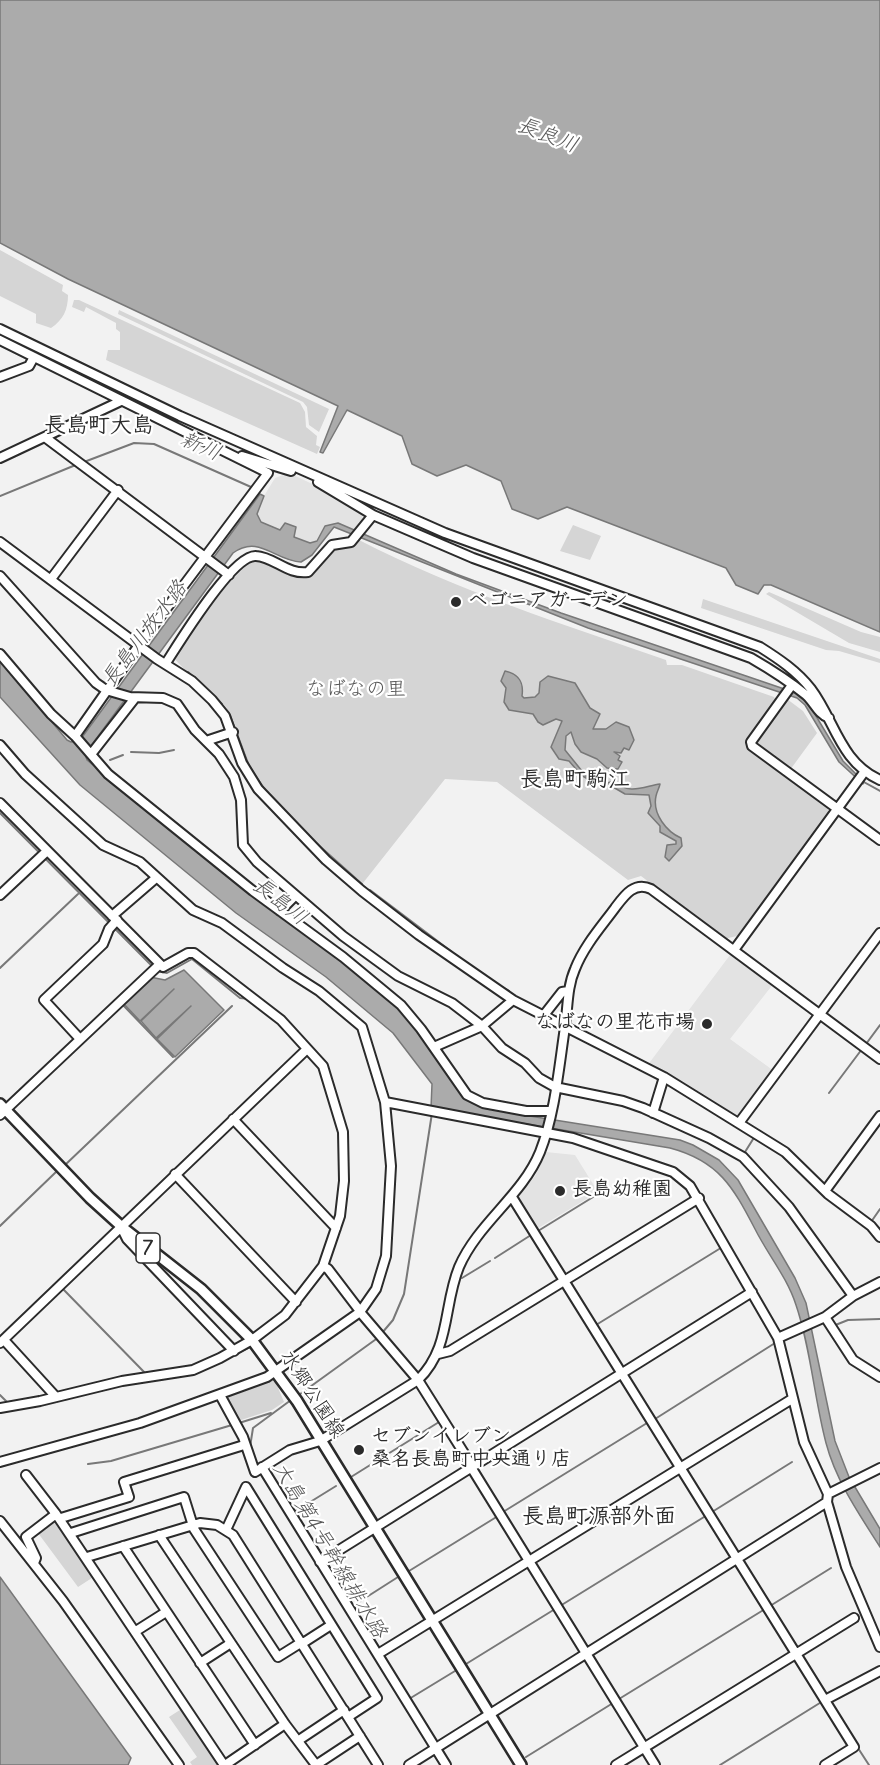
<!DOCTYPE html>
<meta charset="utf-8">
<style>
body{margin:0}
canvas{display:block;background:#f2f2f2}
</style>
<canvas width="880" height="1765"></canvas>
<script>
const c = document.querySelector('canvas').getContext('2d');
c.lineJoin = 'round';
function fillPath(path, color) {
  c.fillStyle = color;
  c.fill(path, 'evenodd');
}
function trace(path, color, width, dash) {
  c.strokeStyle = color;
  c.lineWidth = width;
  c.lineCap = dash ? 'butt' : 'round';
  c.setLineDash(dash || []);
  c.stroke(path);
}
function drawText(font, color, halo, rows, align = 'center') {
  c.font = font + ' Mynerve,"Klee One",sans-serif';
  c.lineWidth = 4.5;
  c.setLineDash([]);
  c.textBaseline = 'middle';
  c.strokeStyle = halo;
  c.fillStyle = color;
  for (const [text, x, y, turn = 0] of rows) {
    c.save();
    c.translate(x, y);
    c.rotate((+turn || 0) * Math.PI / 180);
    c.textAlign = isNaN(turn) ? turn : align;
    if (halo) c.strokeText(text, 0, 0);
    c.fillText(text, 0, 0);
    c.restore();
  }
}
const built = new Path2D(`
 M289,473L323,489L332,498L361,512L364,521L357,531L338,523L323,529L316,541L310,543L294,537L296,528L280,530L261,522L257,514L264,496L275,478Z
 M730,955H737L774,983L730,1039L774,1071L741,1115L736,1116L647,1066Z
 M546,1152L575,1155L598,1192L535,1230L516,1200L535,1176Z`);
const green = new Path2D(`
 M0,250L63,285L62,291L68,295C68,310 63,320 51,328L36,323V314L0,296Z
 M74,300H79L300,403L305,412L306,427L317,436L316,445L320,447L317,454L106,360L108,350H120V332L116,329V323L86,307L84,312L72,307Z
 M119,310L329,409L319,432L309,425L307,407L303,402L118,314Z
 M573,525L601,536L590,560L560,551Z
 M359,540C456,590 562,624 666,660L667,665H682L774,697L776,701L746,743L825,802L829,812L737,936L724,939L641,876L628,880L497,782L445,779L363,883C323,850 278,814 251,769C240,748 239,725 225,706C214,692 176,665 174,657L182,642L242,564L255,559C273,566 300,586 317,570C324,563 328,554 336,548H352Z
 M769,592L861,632L880,637V652L849,643L766,594Z
 M703,599L880,659V663L839,651L826,650L701,608Z
 M787,699L803,711L817,733L790,770L757,745L756,740Z
 M270,1379L276,1383L284,1402L272,1410L238,1421L224,1397Z
 M60,1522L95,1576L78,1587L38,1533L50,1523Z
 M183,1708L221,1765H192L190,1762L197,1757L169,1717Z`);
const water = new Path2D(`
 M0,0H880V632L771,585H764L758,594L736,585L726,568L567,507L538,519L512,509L501,481L466,465L437,476L412,464L402,436L347,410L323,453L320,452L338,406L68,279L0,243Z
 M260,494L264,496L257,514L261,522L280,530L285,523L296,527L294,537L310,543L317,541L325,526L338,523L456,574L561,613L799,694L807,701L843,761L864,782L863,784L839,762L805,705L797,698L588,628L334,527L312,555L301,562C275,561 259,534 233,553L85,754L87,760L251,895L341,960L400,1010L418,1031L454,1084L472,1103L517,1114L680,1140L693,1145L719,1160L738,1180L795,1278L806,1303L835,1441L849,1477L880,1529V1547C859,1514 836,1481 826,1443C814,1398 811,1349 796,1305C787,1277 768,1255 755,1229C733,1187 719,1161 670,1148L431,1108L432,1084L393,1033L326,977L236,913L80,785L0,697V660L67,740L71,742L80,740Z
 M505,671C519,674 524,682 522,696L524,698L535,697L539,693L540,682L548,676L575,683L590,708L600,714L593,729H606L616,722L629,727L634,740L629,750L624,748L621,753L614,752L620,756L618,760L622,762L618,769L607,768L597,759L581,752L575,744L571,732L566,736L565,750L586,776L604,784L614,781C629,796 645,786 660,784C659,789 657,791 656,796C652,814 667,832 681,838L682,846L669,861L665,857L667,845L676,844V841L660,832V826L648,813L651,806L649,795L625,794L613,787L603,788L581,775L569,761L559,759L551,747L562,721L556,719L543,725L538,722L533,714L509,710L504,702L506,688L501,681Z
 M184,970L224,1010L175,1057L157,1039L191,1006L156,1038L141,1021L174,989L140,1021L123,1003L150,977L165,980Z
 M0,1577L131,1758L128,1765H0Z`);
const stream = new Path2D(`
 M84,462L134,443L154,444L251,487
 M0,496L78,464
 M188,672L222,704
 M230,715L249,766L267,793
 M131,752L159,753L174,750
 M110,760L123,755
 M862,781L880,791
 M0,813L153,967
 M306,834L362,884
 M370,890L452,952
 M458,957L489,979
 M0,968L78,894
 M157,971L167,973L192,959L240,998L250,999
 M498,985L509,991
 M255,997L288,1022
 M123,1005L173,1057
 M866,1044L880,1025
 M326,1064L331,1079
 M829,1093L862,1049
 M346,1133V1193
 M745,1152L755,1136
 M65,1165L232,1006
 M872,1223L871,1222L880,1209
 M0,1226L57,1171
 M538,1231L598,1194
 M334,1246L342,1220
 M495,1258L531,1235
 M462,1278L490,1261
 M570,1282L622,1367
 M63,1289L146,1374
 M289,1316L325,1271
 M596,1325L724,1246
 M833,1326L848,1320L880,1319
 M382,1333L393,1320L404,1294L432,1113
 M259,1341L278,1325
 M236,1354L250,1347
 M628,1376L655,1419
 M0,1395L8,1403
 M81,1395L107,1389
 M296,1397L379,1337
 M26,1407L76,1396
 M239,1423L271,1413
 M250,1447L253,1428L291,1400
 M682,1463L655,1419L775,1343
 M88,1464L111,1461L232,1425
 M685,1468L710,1509
 M260,1472L441,1765
 M351,1477L439,1422
 M294,1512L336,1486
 M503,1512L647,1423
 M712,1512L792,1462
 M409,1571L498,1516
 M560,1606L704,1517
 M770,1606L831,1568
 M351,1607L398,1577
 M466,1664L555,1609
 M409,1699L455,1671
 M619,1699L765,1609
 M856,1745L869,1765
 M526,1757L613,1703
 M720,1765L823,1701`);
const minor = new Path2D(`
 M0,329L180,416L445,533L760,647C779,659 797,671 811,689C835,721 840,762 880,780
 M0,340L268,473L139,645L75,736L108,774L253,891L343,957L401,1005L421,1029L467,1095L483,1103L526,1111H550
 M0,377L29,366L34,357
 M46,438L229,575
 M242,456L291,471
 M0,458L121,401
 M318,482L373,515L473,558L751,658C770,669 789,681 806,695C815,703 817,713 829,718
 M0,542L157,659L192,681L212,700L225,716L242,763L258,789L326,860L362,891L419,935L513,1000L664,1077L785,1152L828,1194L871,1226L880,1237
 M0,576L96,683L106,690L130,697L163,698L177,704L195,730L219,754L234,777L241,800L243,845L257,862L343,936L398,976L452,1003L482,1026L502,1048L525,1063L539,1078L555,1087L623,1101L643,1108L709,1138L743,1157L789,1207L853,1296
 M51,579L118,490
 M0,654L51,714L75,736
 M166,663C179,643 233,554 256,556C274,557 288,575 308,572L332,545L351,542L373,515
 M792,685L751,742L752,746L880,840
 M206,741L233,732
 M0,745L25,774L103,845L140,862L193,910L222,923L283,968L319,991L362,1027L385,1102L391,1166L386,1256L376,1289L360,1312L267,1377L140,1423L0,1462
 M92,753L135,698
 M0,803L160,964L163,967L188,953H194L281,1020L323,1066L343,1132L344,1181L340,1216L323,1266L285,1315L252,1340L220,1358L193,1370L122,1381L40,1401L0,1408
 M0,895L47,851
 M280,911L295,896
 M112,916L156,878
 M734,950L865,771
 M544,1015L562,992L568,991
 M80,1039L44,1000L103,944L109,929L117,920
 M434,1047L482,1026L513,1000
 M385,1102L573,1138L673,1172L690,1186L778,1338L804,1442L828,1494L827,1502L846,1567L880,1647
 M653,1113L664,1077
 M0,1115L160,964
 M233,1119L336,1228
 M739,1123L880,933
 M175,1174L296,1302
 M825,1191L880,1116
 M512,1197L854,1747L825,1765
 M122,1229L127,1239L234,1351
 M323,1266L328,1269L360,1311
 M360,1312L418,1380L472,1466
 M825,1317L853,1360L880,1377
 M778,1338L825,1317L853,1296L880,1282
 M4,1340L56,1397
 M0,1343L306,1050
 M438,1354L450,1351L699,1198
 M220,1395L243,1437L255,1472L290,1450L320,1441L418,1380C451,1348 443,1306 459,1267C478,1223 522,1196 540,1152C555,1114 559,1067 565,1027C568,1007 567,987 575,969C584,946 601,927 615,908C624,896 634,881 651,889L880,1059
 M262,1467L446,1765
 M471,1467L655,1765
 M26,1475L56,1514
 M828,1494L880,1468
 M61,1518L129,1497L124,1482L244,1445
 M0,1521L63,1601L179,1765
 M226,1530L246,1487L377,1698L348,1717
 M71,1533L184,1497L194,1529L278,1657L302,1642
 M159,1535L285,1724L316,1765
 M123,1546L255,1745
 M87,1557L200,1523L217,1525L233,1535L378,1765
 M320,1562L752,1292
 M34,1563L36,1558L26,1537L56,1514L224,1765
 M136,1631L166,1612
 M303,1643L331,1625
 M378,1654L792,1399
 M200,1663L231,1643
 M825,1700L880,1671
 M299,1740L344,1710
 M225,1765L285,1724
 M316,1765L360,1736
 M409,1765L827,1502
 M616,1765L854,1618`);
const major = new Path2D(`
 M0,1104L90,1198L122,1227L201,1289L252,1340L297,1401L521,1765`);
const markers = [
 [456,602,6,"#2b2b2b"],
 [707,1024,6,"#2b2b2b"],
 [560,1191,6,"#2b2b2b"],
 [359,1450,6,"#2b2b2b"]
];
const shields = [
 [148,1248,24]
];
const shieldNames = [
 ["7",148,1248]
];
const poiNames = [
 ["ベゴニアガーデン",468,602],
 ["なばなの里花市場",695,1024,"right"],
 ["長島幼稚園",572,1191],
 ["セブンイレブン",371,1438],
 ["桑名長島町中央通り店",371,1461]
];
const parkNames = [
 ["なばなの里",356,691]
];
const streetNames = [
 ["水郷公園線",311,1395,57]
];
const waterNames = [
 ["長良川",547,137,21],
 ["新川",200,448,24],
 ["長島川放水路",146,635,-53],
 ["長島川",279,903,38],
 ["大島第4号幹線排水路",328,1551,59]
];
const quarterNames = [
 ["長島町大島",99,427],
 ["長島町駒江",575,781],
 ["長島町源部外面",599,1518]
];
fillPath(built, '#e3e3e3');
fillPath(green, '#d5d5d5');
fillPath(water, '#ababab');
trace(water, '#787878', 1.5);
trace(stream, '#787878', 2);
trace(minor, '#2b2b2b', 12);
trace(major, '#2b2b2b', 14);
trace(minor, '#fff', 8);
trace(major, '#fff', 9);
for (const [x, y, r, color] of markers) {
  const dot = new Path2D();
  dot.arc(x, y, r, 0, 2 * Math.PI);
  c.fillStyle = color;
  c.fill(dot);
  trace(dot, '#fff', 2);
}
for (const [x, y, w] of shields) {
  const box = new Path2D();
  box.roundRect(x - w / 2, y - 15, w, 30, 4.5);
  c.fillStyle = '#fff';
  c.fill(box);
  trace(box, '#2b2b2b', 1.5);
}
drawText('bold 18px', '#2b2b2b', null, shieldNames);
drawText('bold 20px', '#2b2b2b', '#fff', poiNames, 'left');
drawText('20px', '#565656', '#fff', parkNames);
drawText('20px', '#2b2b2b', '#fff', streetNames);
drawText('italic 21px', '#585858', '#fff', waterNames);
drawText('bold 22px', '#2b2b2b', '#fff', quarterNames);
</script>
